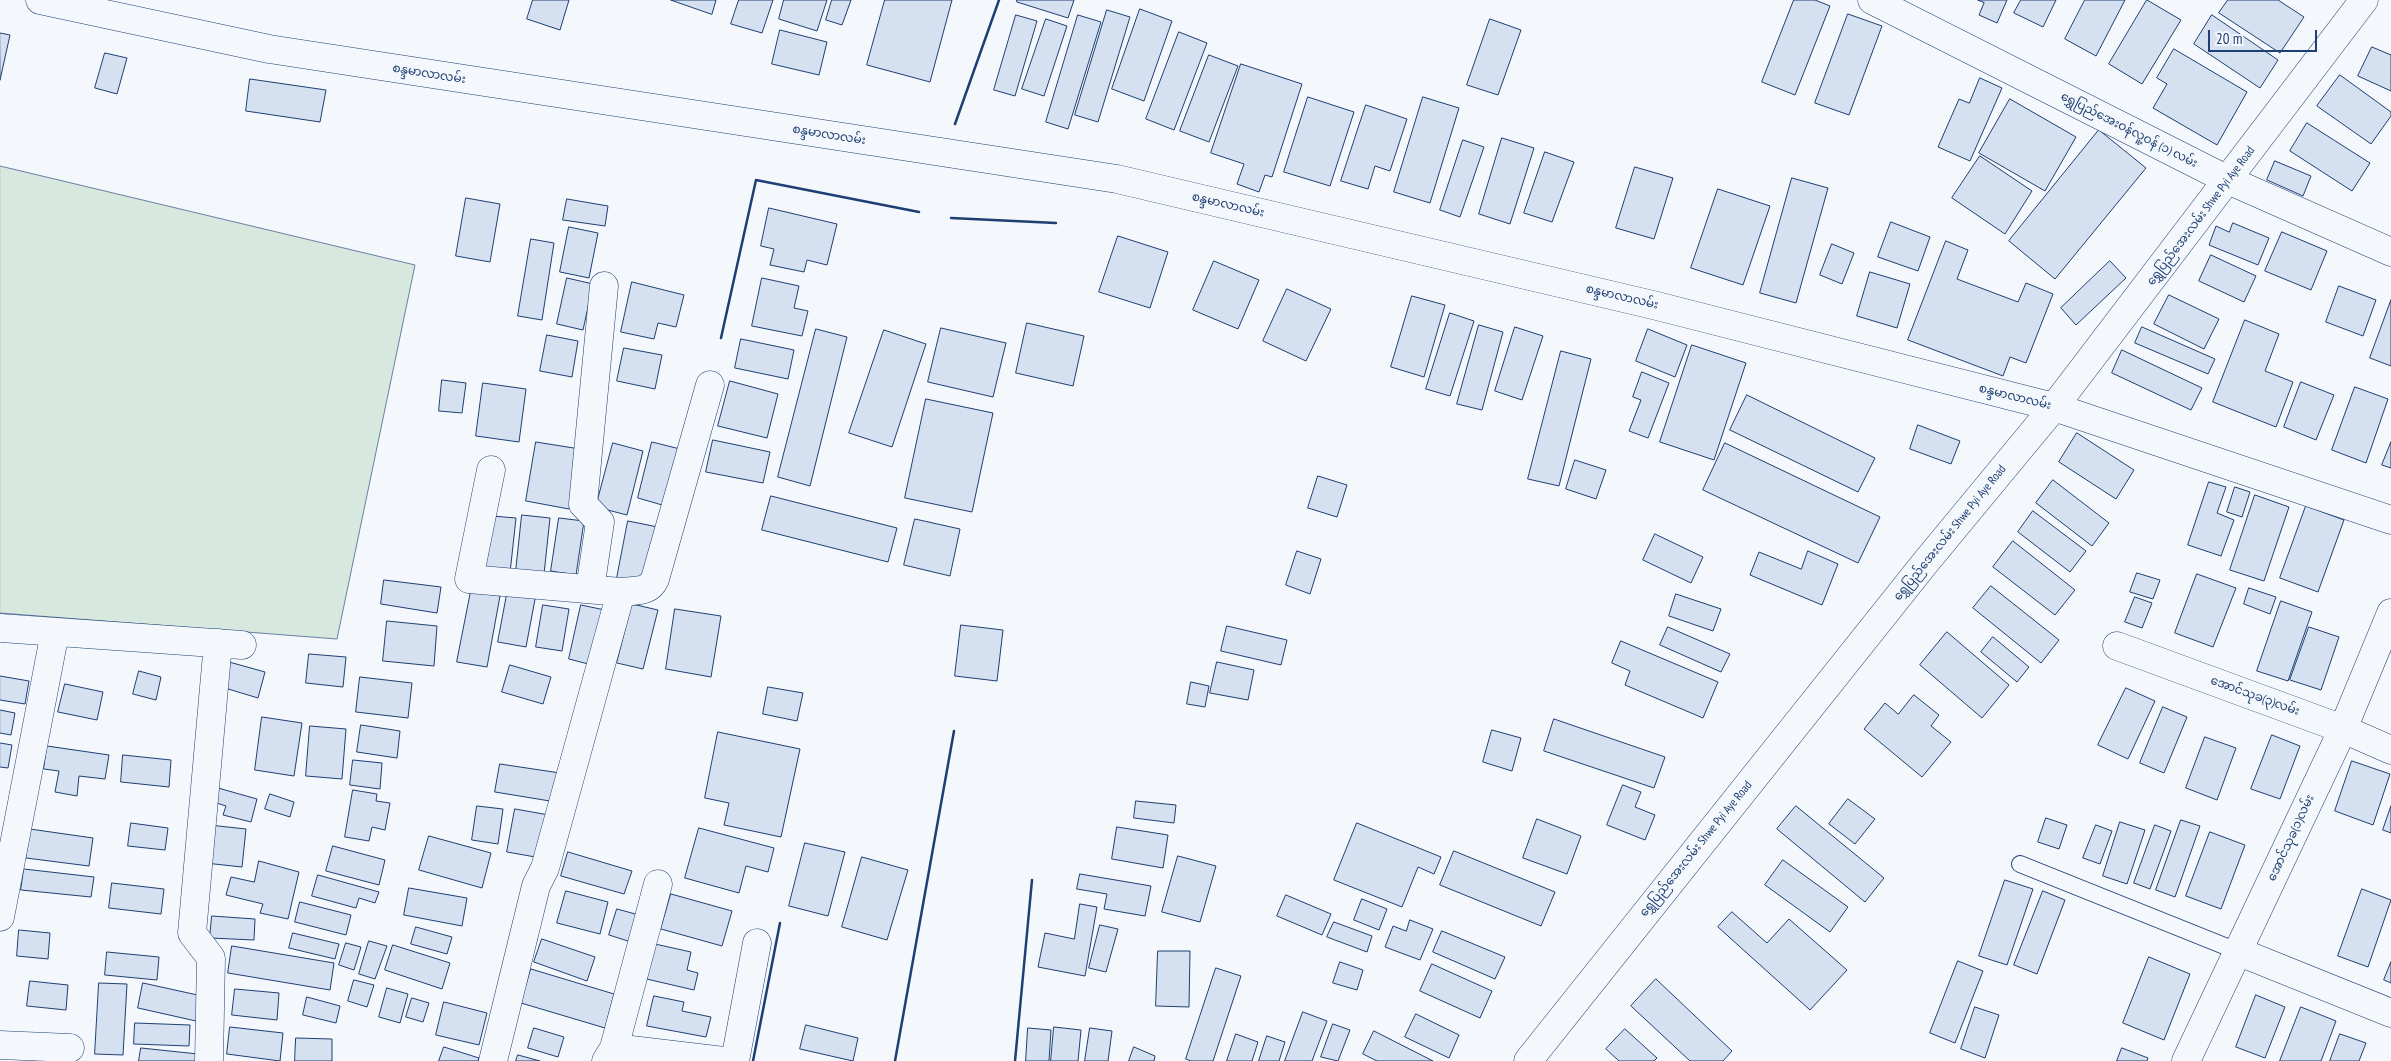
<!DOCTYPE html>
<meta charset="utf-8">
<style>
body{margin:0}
#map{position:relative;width:2391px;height:1061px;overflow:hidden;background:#f4f7fb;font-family:"PT Sans Narrow",sans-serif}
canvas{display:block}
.scale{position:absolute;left:2208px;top:30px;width:109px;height:22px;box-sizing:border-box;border:2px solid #1d3f73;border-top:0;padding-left:6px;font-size:15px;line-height:18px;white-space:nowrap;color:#1d3f73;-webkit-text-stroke:4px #f4f7fb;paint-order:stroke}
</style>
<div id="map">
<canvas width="2391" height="1061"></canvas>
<div class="scale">20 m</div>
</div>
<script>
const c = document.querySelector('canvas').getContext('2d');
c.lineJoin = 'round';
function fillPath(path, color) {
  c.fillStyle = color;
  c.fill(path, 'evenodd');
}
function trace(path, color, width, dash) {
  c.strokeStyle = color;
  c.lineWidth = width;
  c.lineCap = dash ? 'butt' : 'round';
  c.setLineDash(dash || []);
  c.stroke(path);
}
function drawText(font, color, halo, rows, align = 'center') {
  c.font = font + ' "PT Sans Narrow","Noto Sans Myanmar",sans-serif';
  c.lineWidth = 4;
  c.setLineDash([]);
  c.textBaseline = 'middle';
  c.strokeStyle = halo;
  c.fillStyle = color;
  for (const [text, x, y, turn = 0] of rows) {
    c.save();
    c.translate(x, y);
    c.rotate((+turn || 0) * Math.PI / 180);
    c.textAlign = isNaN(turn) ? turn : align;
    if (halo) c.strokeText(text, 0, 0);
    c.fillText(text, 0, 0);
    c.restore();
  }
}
const green = new Path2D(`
 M0,166L415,265L337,639L0,613Z`);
const building = new Path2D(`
 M533,0H569L560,30L527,19Z
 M671,0H716L712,14Z
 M739,0H773L762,33L731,24Z
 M784,0H827L817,31L779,19Z
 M832,0H851L842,25L826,20Z
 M885,0H952L930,82L867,65Z
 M1017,0H1074L1068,18L1017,2Z
 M1794,0H1815L1830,6L1795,95L1762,82Z
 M1978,0H2007L1997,23L1979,15L1984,3Z
 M2021,0H2056L2043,27L2014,13Z
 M2085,0H2125L2096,56L2065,39Z
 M2147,0L2181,20L2142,84L2109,64Z
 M2228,0H2278L2304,17L2280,53L2219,13Z
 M1140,9L1172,21L1144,101L1112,89Z
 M1107,10L1130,17L1098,122L1075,115Z
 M1848,14L1882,26L1849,115L1815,103Z
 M1016,15L1037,21L1015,96L994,90Z
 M1078,15L1101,22L1068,129L1046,122Z
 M2212,15L2278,60L2260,88L2194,44Z
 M1046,19L1067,26L1044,96L1022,89Z
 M1490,19L1521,30L1498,95L1467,85Z
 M780,30L827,42L819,75L772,64Z
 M1179,32L1207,43L1174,130L1146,119Z
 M0,33L10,35L0,80Z
 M2372,47L2391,55V91L2358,76Z
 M2174,49L2247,92L2217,145L2153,108L2167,84L2157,78Z
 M105,53L127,58L117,94L95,88Z
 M1209,55L1238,66L1209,142L1180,131Z
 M1241,64L1302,84L1272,177L1265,175L1259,192L1237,184L1244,164L1211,153Z
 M2340,75L2391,112V116L2371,144L2317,106Z
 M1980,78L2002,88L1970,161L1938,147L1959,99L1969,103Z
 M250,79L326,90L320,122L246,111Z
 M1308,97L1354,112L1330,186L1284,172Z
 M1423,97L1459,108L1430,203L1394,192Z
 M2010,99L2076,137L2045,191L1979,153Z
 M1366,105L1407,119L1390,171L1375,166L1368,189L1341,181Z
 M2307,123L2370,163L2352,191L2290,151Z
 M2099,130L2146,168L2055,279L2009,241Z
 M1502,138L1534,148L1510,224L1479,214Z
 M1463,140L1484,147L1460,217L1440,210Z
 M1545,152L1574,162L1552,222L1524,213Z
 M1980,156L2032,191L2005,234L1952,198Z
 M2275,161L2311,176L2303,196L2267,180Z
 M1635,167L1673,178L1654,239L1616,228Z
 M1792,178L1828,188L1796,303L1760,293Z
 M1718,189L1770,206L1743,285L1691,268Z
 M466,198L500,204L490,262L456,256Z
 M567,199L608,206L605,226L563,220Z
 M769,208L837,224L827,265L807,260L804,272L770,265L774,249L761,246Z
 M1891,222L1930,237L1918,271L1878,257Z
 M2233,223L2269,238L2258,265L2209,245L2216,226L2229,232Z
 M569,227L598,233L589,278L560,272Z
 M2282,232L2327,251L2311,290L2265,271Z
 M1118,236L1168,252L1150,308L1099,292Z
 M531,239L554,243L542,320L518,316Z
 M1946,241L1968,250L1957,279L2018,302L2026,283L2053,294L2026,363L2010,357L2003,376L1908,340Z
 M1832,244L1854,253L1842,284L1820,275Z
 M2211,255L2256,276L2244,302L2199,281Z
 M1214,261L1259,280L1238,329L1193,310Z
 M2110,261L2126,278L2076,325L2061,308Z
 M1870,272L1910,284L1897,328L1857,316Z
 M567,278L593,284L583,330L557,324Z
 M762,278L799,286L794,308L808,311L802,336L752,326Z
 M632,282L684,295L676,327L658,323L654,339L621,332Z
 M2339,286L2376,300L2363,336L2326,322Z
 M1287,289L1331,309L1306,361L1263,341Z
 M2169,295L2219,319L2204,349L2154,324Z
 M1412,296L1445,305L1424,377L1391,367Z
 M2391,300V366L2370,358Z
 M1450,313L1474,321L1450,396L1426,389Z
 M2245,320L2279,334L2265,371L2293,382L2276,427L2213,402Z
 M1027,323L1084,336L1073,386L1016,373Z
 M1479,325L1503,332L1482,410L1457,404Z
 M1515,327L1543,336L1522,400L1495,391Z
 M2142,327L2215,359L2208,374L2135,343Z
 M941,328L1006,343L993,397L928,382Z
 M816,329L847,337L810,486L778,477Z
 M1648,329L1687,345L1675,377L1636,361Z
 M884,330L926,344L892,447L849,433Z
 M547,335L578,341L572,377L540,371Z
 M741,339L794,350L788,379L735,368Z
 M1692,345L1746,363L1714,460L1660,442Z
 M624,348L662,355L655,389L617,381Z
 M2122,350L2202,388L2191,410L2112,373Z
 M1561,351L1591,359L1559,486L1528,479Z
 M1642,372L1669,383L1648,438L1629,431L1641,400L1633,397Z
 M442,380L466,383L462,413L439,411Z
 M730,381L778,394L767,438L718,426Z
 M2301,382L2334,395L2316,440L2284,427Z
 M483,383L526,389L519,442L476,436Z
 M2355,387L2388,399L2366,463L2332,450Z
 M1747,395L1875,458L1858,492L1730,430Z
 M926,399L993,413L972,512L905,498Z
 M1918,425L1960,441L1951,464L1910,449Z
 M2077,433L2134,470L2116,499L2059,462Z
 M713,440L770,452L763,483L706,472Z
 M536,442L580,449L569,509L526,501Z
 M652,442L684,450L669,507L638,498Z
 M2391,442V468L2382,465Z
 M613,443L643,451L627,515L596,507Z
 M1725,443L1880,517L1858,563L1703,490Z
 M1575,460L1606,470L1596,499L1566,489Z
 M1318,476L1347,485L1337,517L1308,508Z
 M2053,480L2109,523L2092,546L2036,503Z
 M2209,482L2226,487L2217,513L2234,520L2221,556L2188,545Z
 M2235,487L2250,492L2242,517L2227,512Z
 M2255,495L2289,507L2264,581L2230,570Z
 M771,496L897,528L888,562L762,530Z
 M2306,506L2344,520L2318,592L2280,578Z
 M2033,511L2086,551L2070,572L2018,532Z
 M522,515L550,518L544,574L516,571Z
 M492,516L516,518L510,573L485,570Z
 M559,518L584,521L576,575L551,571Z
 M915,519L960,529L950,576L904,565Z
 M628,521L658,527L647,585L617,578Z
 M1655,534L1703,557L1691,583L1643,560Z
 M2013,541L2075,590L2055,615L1993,567Z
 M1297,551L1321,559L1310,594L1286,585Z
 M1808,551L1838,564L1822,605L1750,575L1759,552L1801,569Z
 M2137,573L2160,580L2153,599L2130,592Z
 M2197,574L2236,588L2213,647L2175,633Z
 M384,580L441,587L437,613L381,604Z
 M1991,586L2059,640L2041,663L1973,608Z
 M2249,588L2276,597L2270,614L2244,604Z
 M508,589L536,594L526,647L498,642Z
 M471,591L500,596L487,667L457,662Z
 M1676,594L1721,609L1713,631L1669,616Z
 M2135,597L2152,603L2142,628L2125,622Z
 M2281,601L2312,612L2288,681L2257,671Z
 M632,604L658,610L643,669L617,663Z
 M543,605L569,609L562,651L536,647Z
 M581,605L605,610L592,665L569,659Z
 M675,609L721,616L711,677L666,669Z
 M387,621L437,626L434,666L383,661Z
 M961,625L1003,630L997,681L955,676Z
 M1227,626L1287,640L1281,665L1221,651Z
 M1668,627L1730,654L1721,672L1660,645Z
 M2309,627L2339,637L2321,690L2290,680Z
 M1947,632L2009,685L1982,718L1920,665Z
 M1993,637L2029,667L2017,682L1981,652Z
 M1621,641L1718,682L1703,718L1625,685L1630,671L1612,663Z
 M309,654L346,657L343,687L306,683Z
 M222,660L265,672L258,698L215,685Z
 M1217,662L1254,670L1248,700L1210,693Z
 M510,665L551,677L543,704L502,692Z
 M139,671L161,677L156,700L133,694Z
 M0,676L29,681L25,704L0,700Z
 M360,677L412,683L408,718L356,712Z
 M1191,682L1209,686L1205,707L1187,704Z
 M65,684L103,692L97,720L58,712Z
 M768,687L803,693L797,721L763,714Z
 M2126,688L2155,701L2128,759L2098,745Z
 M1914,695L1939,715L1931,726L1951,742L1922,777L1864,729L1885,703L1898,714Z
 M2163,707L2187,717L2164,773L2140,763Z
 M0,710L15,713L11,735L0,733Z
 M262,717L302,723L294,776L255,770Z
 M1554,719L1665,757L1654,788L1544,751Z
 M361,725L400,731L397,758L357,752Z
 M310,726L346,729L342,779L306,776Z
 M1492,730L1521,738L1512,771L1483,762Z
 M718,732L800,749L781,837L724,825L729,803L705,798Z
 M2272,735L2300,746L2280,799L2251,789Z
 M2205,737L2236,748L2217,800L2186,788Z
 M0,743L12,745L8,768L0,767Z
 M47,746L109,755L105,779L79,776L77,796L55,792L59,771L44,769Z
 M123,755L171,760L169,787L121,782Z
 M353,760L382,763L380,789L350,785Z
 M2352,761L2390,774L2373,825L2335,811Z
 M500,764L560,773L556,802L495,792Z
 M1623,785L1641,792L1635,807L1655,815L1645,840L1607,825Z
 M211,786L257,799L251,822L223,815L226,806L207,800Z
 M353,790L377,794L376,801L390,803L385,830L372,827L369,841L345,837Z
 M270,794L294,802L290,817L265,809Z
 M1848,799L1875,819L1855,844L1829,824Z
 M1136,801L1176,805L1174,823L1134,818Z
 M477,806L503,809L498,844L472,840Z
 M1796,806L1884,878L1865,902L1777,829Z
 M2391,806V833L2383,830Z
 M515,809L549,815L541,858L507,852Z
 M2046,818L2067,825L2059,849L2038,842Z
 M1537,819L1581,836L1567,874L1523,858Z
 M2181,820L2200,826L2175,897L2156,890Z
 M2120,822L2145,830L2127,884L2103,876Z
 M131,823L168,828L165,850L128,846Z
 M1357,823L1441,857L1434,874L1418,867L1402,907L1334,880Z
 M209,825L246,829L242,867L205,863Z
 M2096,825L2112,831L2100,864L2083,858Z
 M2155,825L2171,831L2150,889L2134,883Z
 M1117,827L1168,835L1163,868L1112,859Z
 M699,828L774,848L768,872L746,866L739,893L685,878Z
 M30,829L93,838L89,866L26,858Z
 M2210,832L2245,845L2221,909L2186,896Z
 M429,836L491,853L482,888L419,870Z
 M805,843L845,852L828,916L789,906Z
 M333,846L385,860L379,885L326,871Z
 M1454,851L1555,892L1541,926L1440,885Z
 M568,852L632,871L624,894L561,876Z
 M1178,856L1216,866L1200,922L1162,912Z
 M862,857L908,870L887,940L842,927Z
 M1783,860L1848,907L1830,932L1765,885Z
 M259,861L299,872L288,919L260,913L263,904L226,895L231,877L254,882Z
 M24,869L94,877L91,897L21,890Z
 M1080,874L1151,886L1145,916L1104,909L1107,894L1077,889Z
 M318,875L379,892L375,903L359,898L356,908L312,896Z
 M2005,880L2033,889L2007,965L1979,956Z
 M112,883L164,889L161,914L109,908Z
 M409,888L467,898L462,926L404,915Z
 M2362,889L2391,900L2368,967L2338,956Z
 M566,891L608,902L600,934L557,923Z
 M2043,891L2065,900L2037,974L2014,965Z
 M671,894L732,911L722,946L661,929Z
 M1286,895L1331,914L1322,935L1277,916Z
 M1362,899L1387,909L1379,930L1354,920Z
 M300,902L351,915L346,935L295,922Z
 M1080,904L1097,907L1085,976L1038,967L1045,933L1074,939Z
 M617,909L639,915L631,942L609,935Z
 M1732,912L1767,943L1789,919L1847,970L1810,1010L1718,927Z
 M212,916L255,919L254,940L210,938Z
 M1410,920L1433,929L1420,960L1385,947L1393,926L1406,931Z
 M1334,922L1372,936L1367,952L1327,937Z
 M1100,925L1118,929L1106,972L1089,968Z
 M416,927L452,937L447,954L411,944Z
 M19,930L50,933L48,959L17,956Z
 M1442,931L1505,957L1495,979L1433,952Z
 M293,933L339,944L335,959L289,948Z
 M542,939L595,957L587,981L534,962Z
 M369,941L387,946L375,979L359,974Z
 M646,942L691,952L687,970L698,973L694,990L638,977Z
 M346,943L361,947L354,970L339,965Z
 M393,945L450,963L442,989L385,970Z
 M232,946L334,963L330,990L228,973Z
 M1158,951H1190L1189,1007L1156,1006Z
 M107,952L159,957L157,980L105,975Z
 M2149,957L2190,974L2164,1040L2123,1023Z
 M1958,961L1983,971L1955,1043L1930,1033Z
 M1340,962L1363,970L1357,990L1333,983Z
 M2391,962V983L2384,980Z
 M1432,964L1492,991L1480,1018L1420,991Z
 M1216,968L1241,976L1213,1061H1191L1186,1059Z
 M531,969L614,994L605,1028L521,1003Z
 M1656,979L1732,1051L1723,1061H1690L1631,1006Z
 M354,980L374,985L367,1007L348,1001Z
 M30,981L68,985L66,1010L27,1006Z
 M99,983L127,984L123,1055L95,1054Z
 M143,983L202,996L196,1021L138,1008Z
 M387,988L408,994L400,1023L379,1017Z
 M235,989L279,993L277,1020L232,1015Z
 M2256,995L2285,1007L2265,1058L2236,1047Z
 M654,996L684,1002L682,1011L711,1017L706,1037L647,1026Z
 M307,997L340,1006L336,1023L303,1015Z
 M412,998L429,1003L423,1022L406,1017Z
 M444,1002L487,1013L479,1045L436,1035Z
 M1975,1007L1999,1015L1985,1058L1961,1049Z
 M2301,1007L2336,1021L2321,1061H2280Z
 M1303,1012L1327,1021L1312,1061H1285Z
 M1416,1014L1459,1035L1449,1058L1405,1037Z
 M135,1023L190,1025L189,1046L134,1044Z
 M1333,1024L1350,1030L1338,1061L1321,1057Z
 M806,1025L858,1038L853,1061L800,1049Z
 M230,1027L283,1033L280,1061L227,1054Z
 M1054,1027L1081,1030L1078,1061H1051Z
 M534,1028L564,1037L558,1057L528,1048Z
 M1028,1028L1051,1030L1049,1061H1026Z
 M1090,1028L1112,1031L1108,1061H1085Z
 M1625,1029L1657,1058L1654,1061H1619L1606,1049Z
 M1374,1031L1433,1061H1377L1363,1054Z
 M1236,1034L1258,1042L1252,1061H1227Z
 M2340,1034L2366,1043L2359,1061H2330Z
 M1267,1036L1285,1042L1279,1061H1259Z
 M296,1038L332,1039V1061H295Z
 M444,1047L479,1058L478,1061H439Z
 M1134,1047L1155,1056L1154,1061H1129Z
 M141,1048L198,1054L197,1061H139Z
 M2122,1048L2148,1058L2147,1061H2117Z
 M518,1055L540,1061H516Z`);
const lane = new Path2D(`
 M2020,864L2237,951`);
const street = new Path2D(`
 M40,0L269,49L1117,179L1653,305L2054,407L2391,520
 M1872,0L2228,180L2391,252
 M491,470L469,579L621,592C635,590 649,593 655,579L710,385
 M590,589L600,522L583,504L604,286
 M0,628L242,645
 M2117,646L2343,729L2391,750
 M0,917L55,632
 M2237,951L2391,1013
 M0,1045L70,1048
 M614,1048L724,1061
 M209,1061L211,958L192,933L218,643
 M493,1061L536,886L545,868L621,592
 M606,1061L614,1048L658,884
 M735,1061L757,943
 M1528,1061L1925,563L2054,407L2364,0
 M2186,1061L2343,729L2391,613`);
const wall = new Path2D(`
 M955,124L999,0
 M951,218L1056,223
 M721,338L756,180L919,212
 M753,1061L780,923
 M895,1061L954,731
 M1015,1061L1032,880`);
const streetNames = [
 ["စန္ဒမာလာလမ်း",429,74,9],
 ["ရွှေပြည်အေးဝန်လူ့ဝန် (၁) လမ်း",2129,130,27],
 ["စန္ဒမာလာလမ်း",829,135,9],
 ["စန္ဒမာလာလမ်း",1228,205,13],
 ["ရွှေပြည်အေးလမ်း Shwe Pyi Aye Road",2201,216,-53],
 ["စန္ဒမာလာလမ်း",1622,297,13],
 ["စန္ဒမာလာလမ်း",2015,397,14],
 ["ရွှေပြည်အေးလမ်း Shwe Pyi Aye Road",1950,533,-51],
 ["အောင်သုခ(၃)လမ်း",2255,696,20],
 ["အောင်သုခ(၁)လမ်း",2291,838,-65],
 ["ရွှေပြည်အေးလမ်း Shwe Pyi Aye Road",1696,849,-51]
];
fillPath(green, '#d7e8df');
trace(green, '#687fa3', 1);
fillPath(building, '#d5e0f0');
trace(building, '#1d3f73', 1);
trace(lane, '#1d3f73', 18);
trace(street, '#1d3f73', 29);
trace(lane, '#f4f7fb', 16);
trace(street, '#f4f7fb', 28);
trace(wall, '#1d3f73', 2.5);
drawText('12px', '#1d3f73', '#f4f7fb', streetNames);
</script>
